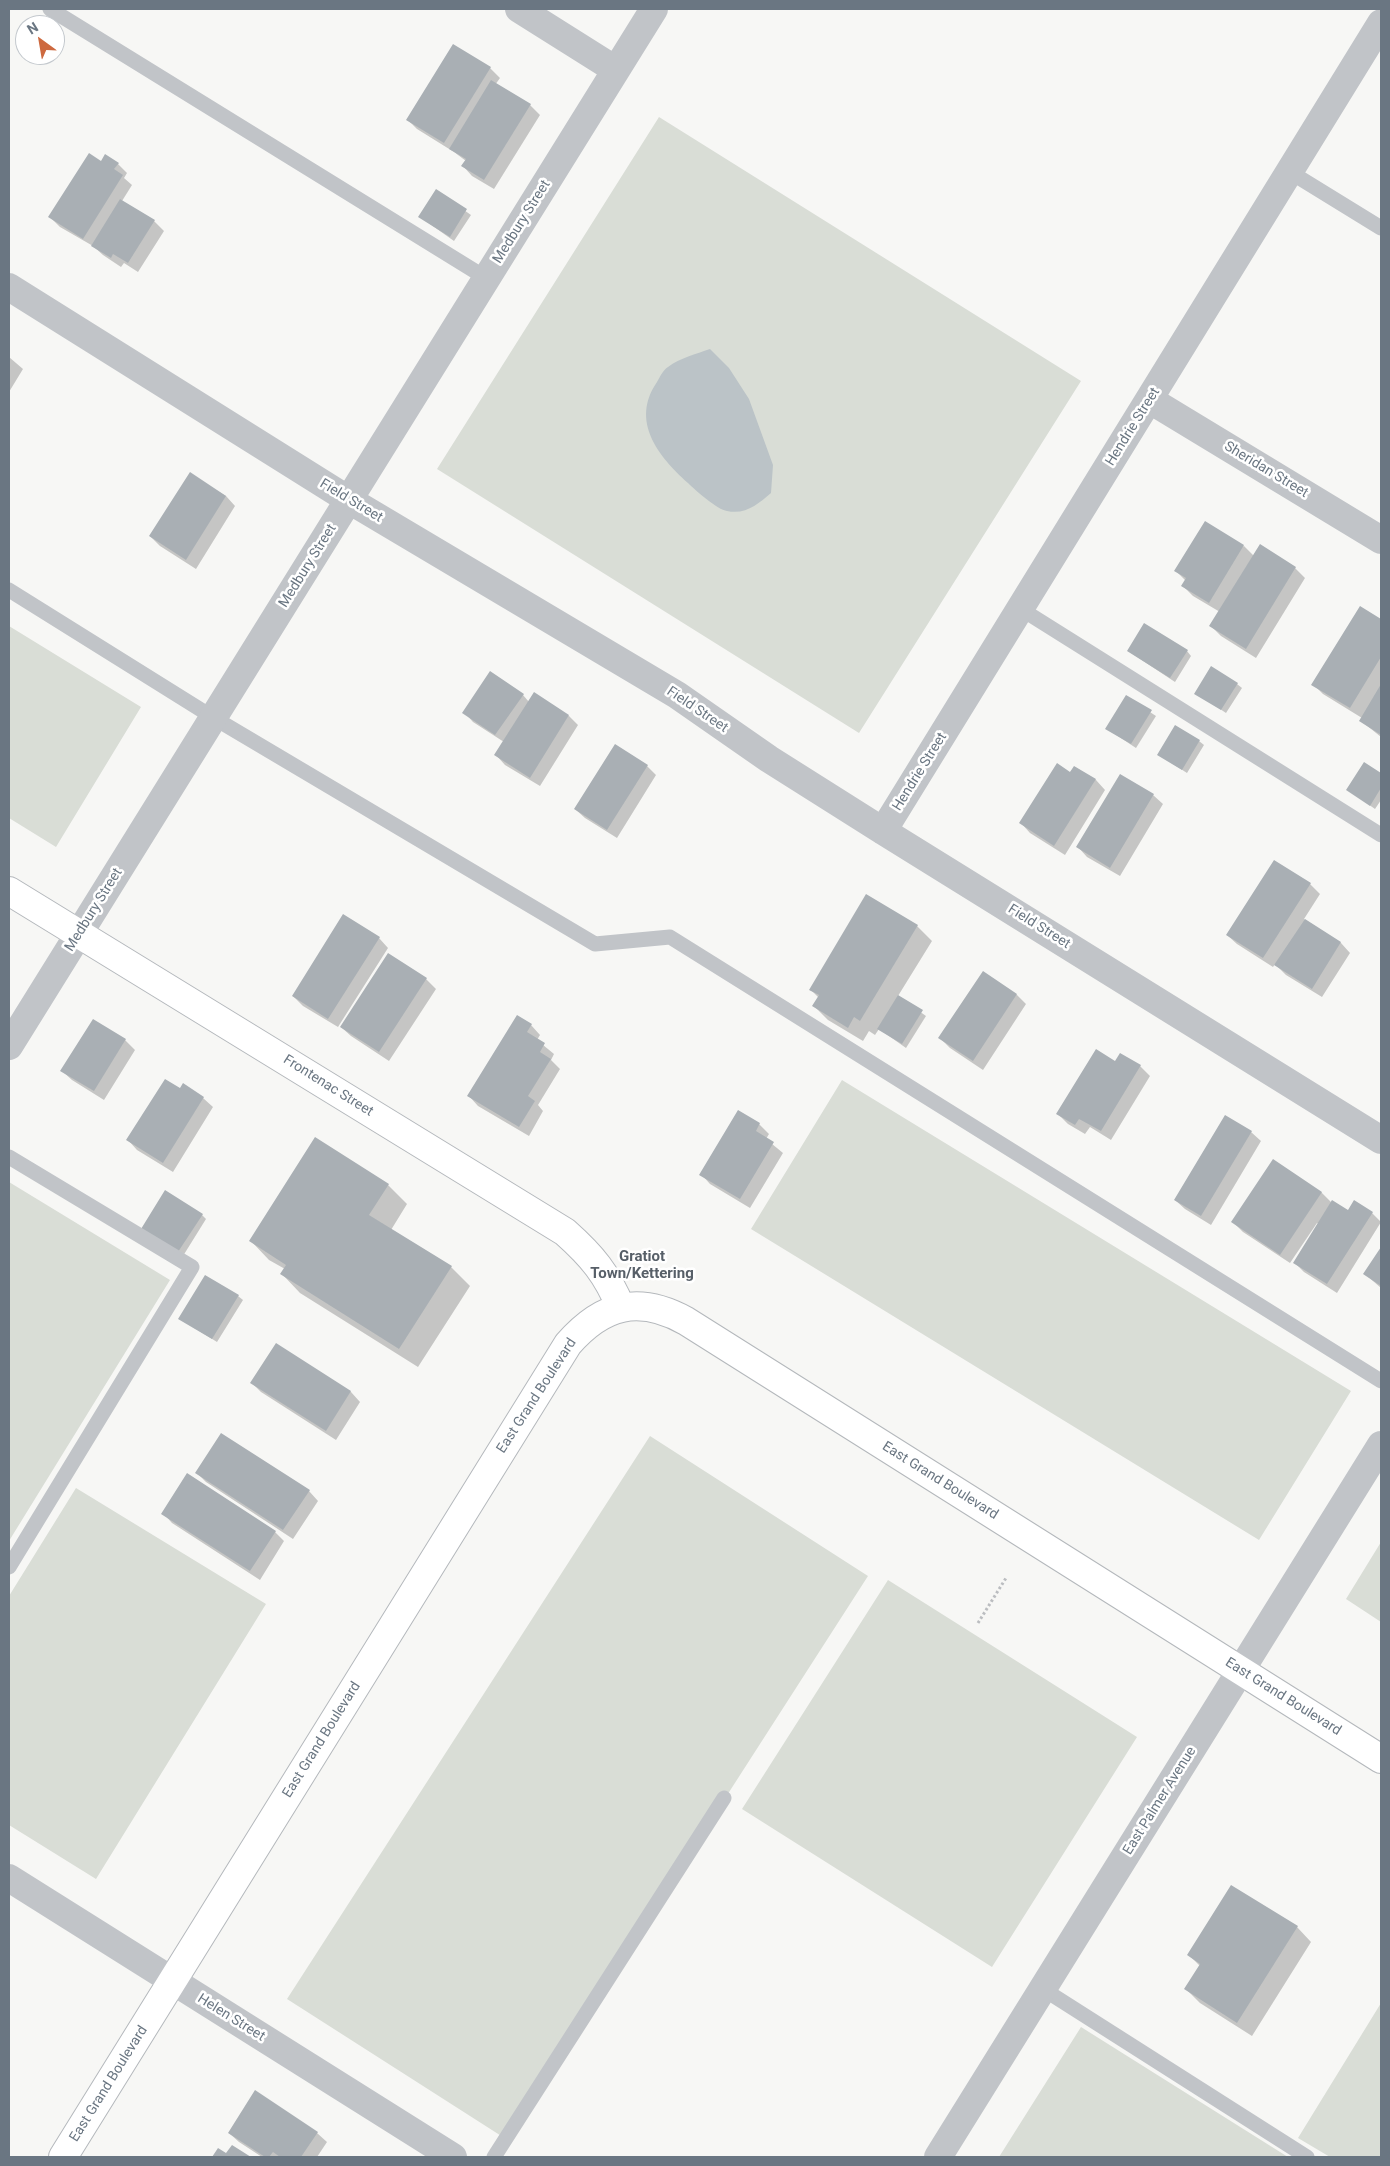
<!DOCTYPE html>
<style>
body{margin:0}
#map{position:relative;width:1390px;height:2166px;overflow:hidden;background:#f7f7f5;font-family:Roboto,sans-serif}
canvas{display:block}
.frame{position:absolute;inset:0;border:10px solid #6a7682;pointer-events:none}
.north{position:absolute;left:15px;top:15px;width:50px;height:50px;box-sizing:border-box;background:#fff;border:1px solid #c3c8cd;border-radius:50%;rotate:328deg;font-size:14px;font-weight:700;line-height:20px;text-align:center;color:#6a7682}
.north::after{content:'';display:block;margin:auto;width:18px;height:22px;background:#cd693f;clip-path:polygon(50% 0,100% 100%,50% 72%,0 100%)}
</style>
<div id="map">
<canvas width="1390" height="2166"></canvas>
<div class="frame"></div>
<div class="north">N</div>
</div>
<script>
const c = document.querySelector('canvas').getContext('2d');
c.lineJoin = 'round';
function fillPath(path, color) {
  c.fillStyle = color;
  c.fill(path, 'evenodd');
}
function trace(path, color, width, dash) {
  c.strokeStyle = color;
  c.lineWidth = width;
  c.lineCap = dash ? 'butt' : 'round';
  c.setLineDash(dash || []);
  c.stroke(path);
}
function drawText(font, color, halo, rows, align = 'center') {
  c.font = font + ' Roboto,sans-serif';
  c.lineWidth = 5;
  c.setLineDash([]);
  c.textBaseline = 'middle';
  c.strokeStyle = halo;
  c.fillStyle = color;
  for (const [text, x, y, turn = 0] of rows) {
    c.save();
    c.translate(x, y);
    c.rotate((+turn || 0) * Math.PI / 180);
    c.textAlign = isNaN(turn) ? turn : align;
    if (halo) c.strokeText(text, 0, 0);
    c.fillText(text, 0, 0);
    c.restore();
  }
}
const green = new Path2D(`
 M659,117L1081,381L859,733L437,469Z
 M9,626L141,707L56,847L9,818Z
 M842,1080L1351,1391L1259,1540L751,1229Z
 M9,1182L170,1280L9,1541Z
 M650,1436L868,1576L506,2139L287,1999Z
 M76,1488L266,1604L96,1879L9,1825V1596Z
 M1381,1542V1622L1346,1599Z
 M888,1580L1137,1737L992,1967L742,1809Z
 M1381,2003V2157H1330L1298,2138Z
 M1081,2027L1288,2157H999Z`);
const water = new Path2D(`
 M710,349L729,368L749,399L773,465L771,493C758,504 746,515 727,511C718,510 695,490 688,483C658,456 630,421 657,382C660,377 663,370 668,367C680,358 696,354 710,349Z`);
const shadow = new Path2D(`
 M490,68L500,78L495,85L530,105L540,115L494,189L472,176L463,166L466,161L454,152L417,129L408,120Z
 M102,162L118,164L127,173L124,178L132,185L122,201L154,221L164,231L138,272L124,263L121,267L103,255L93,246L60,227L50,217Z
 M437,191L471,215L454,241L420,217Z
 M9,357L23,369L9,392Z
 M190,474L226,496L235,506L196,569L160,546L150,536Z
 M1244,546L1254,556L1260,546L1295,568L1305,578L1256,658L1221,636L1211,626L1220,612L1193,596L1183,586L1186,581L1176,571Z
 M1360,608L1381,621V737L1360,720L1362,718L1323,694L1313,684Z
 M1128,651H1187L1191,656L1175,682Z
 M1237,684L1242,688L1226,713L1196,693Z
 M523,695L529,702L569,716L578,725L540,786L505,765L496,755L504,742L473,722L464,712Z
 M1127,697L1156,716L1136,748L1107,729Z
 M1199,741L1204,745L1187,773L1159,755Z
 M1364,764L1381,775V800L1375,809L1348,790Z
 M647,766L656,775L617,838L585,818L575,809Z
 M1075,767L1096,780L1105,790L1065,855L1030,833L1021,823Z
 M1153,795L1163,804L1120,876L1087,857L1078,847Z
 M1310,884L1320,894L1304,919L1341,943L1350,953L1322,997L1286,975L1275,964L1273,967L1237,944L1227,935Z
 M867,896L917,926L932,941L898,996L926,1016L906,1048L879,1029L875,1035L869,1031L863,1041L828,1020L814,1006L819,998L811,990Z
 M379,938L388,948L338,1027L303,1006L293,996Z
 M388,955L426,979L436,989L389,1061L351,1036L341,1027Z
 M983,972L1017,995L1026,1004L983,1070L950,1048L940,1038Z
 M531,1025L540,1035L537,1040L554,1054L551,1060L560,1069L538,1105L543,1111L529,1136L478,1106L469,1096Z
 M125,1040L135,1050L104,1100L72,1080L62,1071Z
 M1140,1066L1150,1076L1111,1140L1090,1127L1085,1134L1068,1124L1058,1114Z
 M203,1098L213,1107L173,1172L137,1150L128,1140Z
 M738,1112L759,1124L769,1134L766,1139L783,1153L750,1208L710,1184L701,1174Z
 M1251,1132L1261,1141L1211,1225L1185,1209L1175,1200Z
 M388,1185L407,1204L391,1230L451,1267L470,1286L418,1367L300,1293L282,1274L285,1269L269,1260L251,1241Z
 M1321,1192L1332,1203L1349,1211L1372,1213L1381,1222L1337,1293L1304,1272L1295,1263L1319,1224L1317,1223L1290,1263L1243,1232L1233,1222Z
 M202,1215L206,1219L183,1256L147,1233Z
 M1381,1249V1288L1365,1274Z
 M238,1296L243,1300L217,1342L180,1319Z
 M276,1345L351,1392L360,1402L336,1440L261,1392L252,1383Z
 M197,1473L309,1491L318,1501L293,1539L206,1482Z
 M163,1513L275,1532L284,1541L260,1580L172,1523Z
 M1297,1927L1311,1942L1252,2036L1200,2003L1186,1989L1200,1966L1189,1955Z
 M229,2133H317L327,2142L317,2157H262L239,2142Z`);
const building = new Path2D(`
 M453,44L491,67L444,143L406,120Z
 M491,80L531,104L484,180L461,166L466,159L449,149Z
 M89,153L101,161L105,154L119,163L114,169L123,175L83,239L48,217Z
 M436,189L467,209L450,237L418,217Z
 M120,199L155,220L128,263L113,254L111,258L91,246Z
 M190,472L226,496L186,560L149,536Z
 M1205,521L1244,545L1209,603L1181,586L1186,578L1174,571Z
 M1260,544L1296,567L1246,649L1209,626Z
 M1360,606L1381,619V657L1350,708L1311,685Z
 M1144,623L1188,650L1170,678L1127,651Z
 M1211,666L1238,683L1221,710L1194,694Z
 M490,671L524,694L495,735L462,713Z
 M1381,684V735L1359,721Z
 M534,692L569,715L530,778L494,755Z
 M1126,695L1152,710L1131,744L1105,729Z
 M1175,725L1200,740L1182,770L1157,755Z
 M615,744L648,765L607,830L574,809Z
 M1364,762L1381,773V788L1370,806L1346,790Z
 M1057,763L1070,772L1074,766L1096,779L1054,846L1019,823Z
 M1120,774L1154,794L1110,868L1076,847Z
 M1274,860L1311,883L1263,958L1226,935Z
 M866,894L918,925L860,1021L854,1017L848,1028L812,1006L819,995L809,990Z
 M343,914L380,937L328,1019L292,996Z
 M1305,919L1341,942L1312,989L1274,965Z
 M388,953L427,978L379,1052L340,1027Z
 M983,971L1017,994L973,1061L938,1038Z
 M898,995L923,1010L902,1044L877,1029Z
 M517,1015L532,1024L527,1032L545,1043L540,1052L551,1059L528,1096L535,1101L519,1127L467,1096Z
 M93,1019L126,1039L94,1091L60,1071Z
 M1096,1049L1115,1061L1120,1053L1141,1065L1101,1131L1079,1119L1075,1125L1056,1114Z
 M165,1079L180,1088L183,1083L204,1097L163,1163L126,1140Z
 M738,1110L760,1123L756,1131L774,1142L740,1199L699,1175Z
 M1225,1115L1252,1131L1201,1216L1174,1200Z
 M315,1137L389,1184L369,1215L452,1266L399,1349L280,1274L286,1265L249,1241Z
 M1273,1159L1322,1192L1280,1255L1231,1222Z
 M165,1190L203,1214L178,1252L141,1229Z
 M1332,1200L1348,1210L1354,1200L1373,1212L1327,1284L1293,1263Z
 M1381,1247V1286L1363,1274Z
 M205,1275L239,1295L212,1339L178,1319Z
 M276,1343L351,1391L326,1431L250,1383Z
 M221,1433L310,1490L283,1530L195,1473Z
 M187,1473L276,1531L250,1571L161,1514Z
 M1231,1885L1298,1926L1237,2023L1184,1989L1200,1964L1187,1955Z
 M255,2090L318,2132L301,2157H280L273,2152L269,2157H265L228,2133Z
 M232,2145L251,2157H212L218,2148L226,2153Z`);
const path = new Path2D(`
 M978,1623L1006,1578`);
const lane = new Path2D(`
 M50,9L486,278
 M1290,172L1381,228
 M9,590L214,718L595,944L670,937L1381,1381
 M1021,609L1381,835
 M9,1157L192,1267L9,1567
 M1043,1989L1307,2157
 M494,2157L724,1798`);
const street = new Path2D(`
 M519,9L616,70
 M9,287L349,500L677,695L769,759L883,831L1381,1140
 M1150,400L1381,540
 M883,831L1381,23
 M9,1046L654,9
 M9,1878L453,2157
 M938,2157L1381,1445`);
const secondary = new Path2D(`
 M9,891L565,1232C592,1256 607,1274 621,1308
 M63,2157L568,1344C603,1304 639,1295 686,1321L1381,1759`);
const streetNames = [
 ["Medbury Street",522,222,-58],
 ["Hendrie Street",1133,427,-58],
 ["Sheridan Street",1266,470,31],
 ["Field Street",351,501,31],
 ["Medbury Street",308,566,-58],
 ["Field Street",697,710,34],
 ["Hendrie Street",920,772,-58],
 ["Medbury Street",94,910,-58],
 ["Field Street",1039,927,32],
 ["Frontenac Street",328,1086,32],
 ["East Grand Boulevard",537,1396,-57],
 ["East Grand Boulevard",940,1481,32],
 ["East Grand Boulevard",1283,1697,32],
 ["East Grand Boulevard",322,1740,-58],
 ["East Palmer Avenue",1160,1801,-58],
 ["Helen Street",231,2018,32],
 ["East Grand Boulevard",109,2084,-58]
];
const neighbourhoodNames = [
 ["Gratiot",642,1257],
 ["Town/Kettering",642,1274]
];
fillPath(green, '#d9ddd6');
fillPath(water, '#bbc3c7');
fillPath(shadow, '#0003');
fillPath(building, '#a9afb4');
trace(secondary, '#b4b8bc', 30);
trace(path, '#bbbdc0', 3, [2.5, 2.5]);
trace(lane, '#c1c4c8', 15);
trace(street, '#c1c4c8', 28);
trace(secondary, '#fff', 28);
drawText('14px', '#6a7682', '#fff', streetNames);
drawText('bold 15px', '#575f68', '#fff', neighbourhoodNames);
</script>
